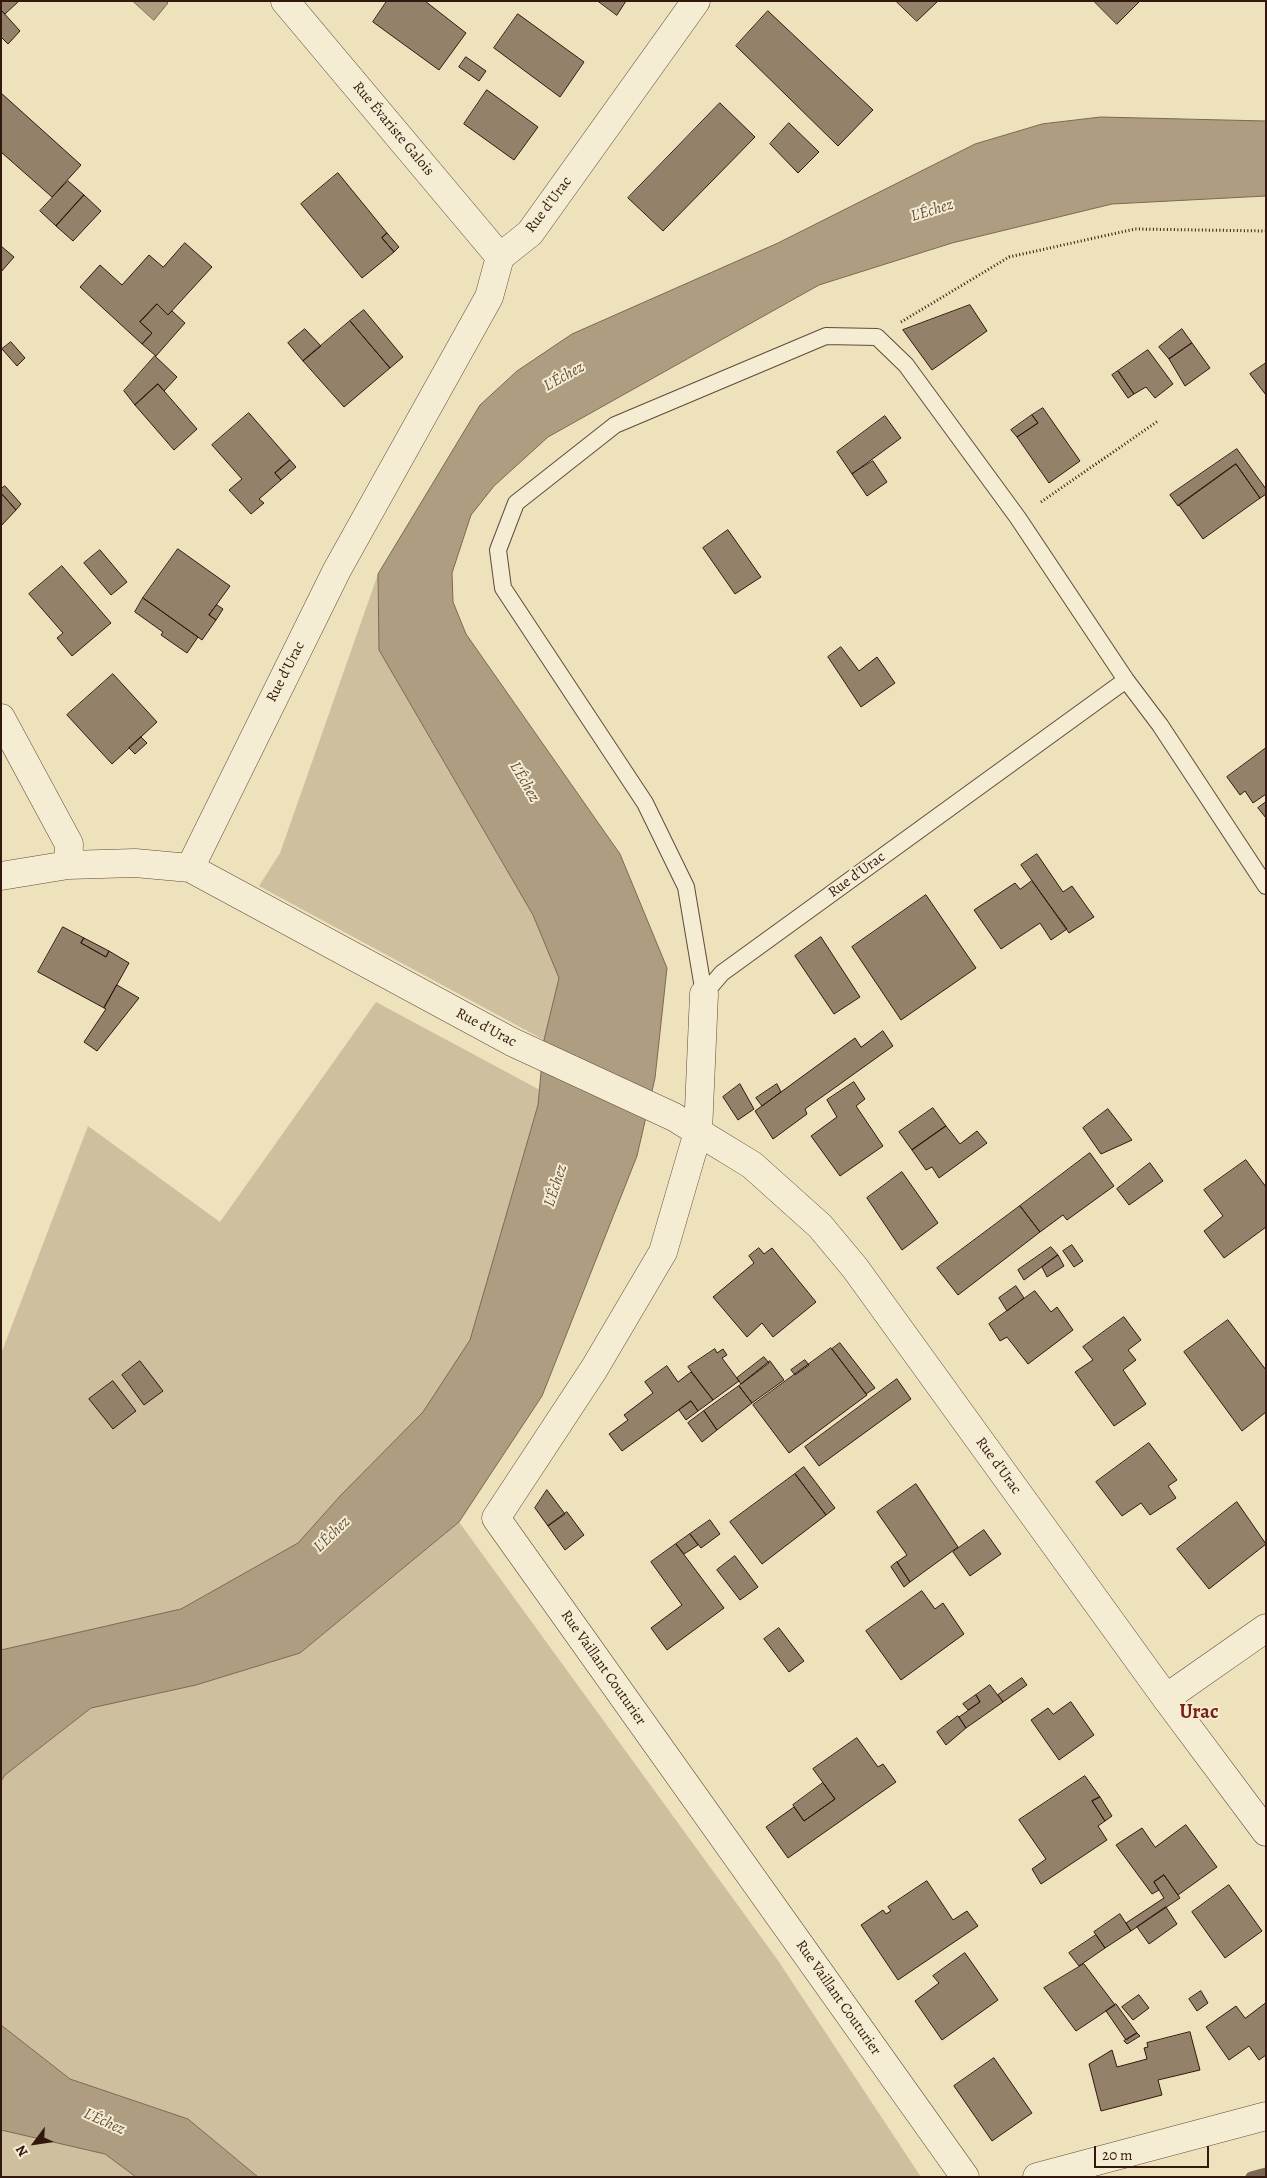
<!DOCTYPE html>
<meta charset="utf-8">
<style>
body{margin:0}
#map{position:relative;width:1267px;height:2178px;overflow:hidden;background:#eee2bc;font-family:Alegreya,serif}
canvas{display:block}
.frame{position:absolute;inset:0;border:2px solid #33180f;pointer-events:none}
.north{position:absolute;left:10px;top:2118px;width:50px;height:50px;-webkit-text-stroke:4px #f4ecd3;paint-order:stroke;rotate:239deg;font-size:14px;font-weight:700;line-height:20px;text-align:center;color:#33180f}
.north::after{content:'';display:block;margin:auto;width:18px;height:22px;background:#33180f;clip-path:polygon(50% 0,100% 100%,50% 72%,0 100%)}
.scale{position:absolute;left:1094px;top:2146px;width:115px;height:22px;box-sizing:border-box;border:2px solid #33180f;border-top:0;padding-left:6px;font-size:15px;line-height:18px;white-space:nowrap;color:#33180f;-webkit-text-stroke:4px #f4ecd3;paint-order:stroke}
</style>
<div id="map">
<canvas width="1267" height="2178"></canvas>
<div class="frame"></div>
<div class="north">N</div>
<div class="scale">20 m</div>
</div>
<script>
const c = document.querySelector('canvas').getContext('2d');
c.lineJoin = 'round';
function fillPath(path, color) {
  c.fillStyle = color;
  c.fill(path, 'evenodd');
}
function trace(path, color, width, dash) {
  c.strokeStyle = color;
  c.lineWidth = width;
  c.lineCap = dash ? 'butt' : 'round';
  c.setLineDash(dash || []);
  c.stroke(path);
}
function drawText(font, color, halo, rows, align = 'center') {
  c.font = font + ' Alegreya,serif';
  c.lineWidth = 4;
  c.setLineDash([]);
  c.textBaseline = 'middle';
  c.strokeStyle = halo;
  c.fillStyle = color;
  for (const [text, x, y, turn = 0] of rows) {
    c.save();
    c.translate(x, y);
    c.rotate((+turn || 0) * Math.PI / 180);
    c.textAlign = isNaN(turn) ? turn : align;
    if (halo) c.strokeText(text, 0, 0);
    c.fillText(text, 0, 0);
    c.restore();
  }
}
const green = new Path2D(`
 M378,574L379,650L533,915L559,978L544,1040L259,886L280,853Z
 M376,1002L540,1090L538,1105L470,1340L423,1412L341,1495L298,1543L181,1609L1,1650V1354L88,1126L220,1222Z
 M459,1522L777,1959L921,2177H258L188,2119L70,2079L1,2025V1781L5,1775L91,1708L196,1685L300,1653Z
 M1,2130L105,2154L136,2177H1Z`);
const water = new Path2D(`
 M133,1H166L168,3L154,20Z
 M1101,117L1266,121V196L1112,204L952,243L819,285L548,437L494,486L471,515L452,573L453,602L466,634L620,854L667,968L655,1078L637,1156L542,1396L459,1522L300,1653L196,1685L91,1708L5,1775L1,1781V1650L181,1609L298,1543L341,1495L423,1412L470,1340L538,1105L544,1040L559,978L533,915L379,650L378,574L480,405L517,371L572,334L778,243L975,144L1042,124Z
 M1,2025L70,2079L188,2119L258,2177H136L105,2154L1,2130Z`);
const stream = new Path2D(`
 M1251,2177L1266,2173`);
const building = new Path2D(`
 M1,1H19L5,14L1,10Z
 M387,1H425L466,33L439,70L373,22Z
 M598,1H626L617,15Z
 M896,1H938L917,21Z
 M1094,1H1140L1117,24Z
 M1,10L20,31L8,44L1,37Z
 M768,11L873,110L838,146L736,46Z
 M518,14L584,62L560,97L494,48Z
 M466,57L486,71L479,81L459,67Z
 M487,90L538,127L514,160L464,124Z
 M1,93L81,165L52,197L1,152Z
 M720,103L755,137L663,231L628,198Z
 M789,123L819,152L798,173L770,144Z
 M338,173L387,233L382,238L394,252L362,278L301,204Z
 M68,181L84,195L56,226L40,211Z
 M84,195L101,211L73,241L56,226Z
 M387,233L399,247L394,252L382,238Z
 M185,243L212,267L168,315L157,304L140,322L152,333L142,344L80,287L100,265L122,285L149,255L163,267Z
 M1,246L14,257L1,272Z
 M157,304L168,315L172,311L185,323L156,356L142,344L152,333L140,322Z
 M970,305L987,331L932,370L903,330Z
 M364,310L403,357L390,368L350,321Z
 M350,321L390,368L344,407L303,361Z
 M305,329L321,346L303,361L288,343Z
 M1182,329L1192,343L1169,359L1159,347Z
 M11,342L25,358L17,366L2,349Z
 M1192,343L1210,368L1185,386L1169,359Z
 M1148,350L1173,384L1155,398L1146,387L1134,394L1118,371Z
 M155,356L177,377L164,391L158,384L135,405L124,391Z
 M1266,363V395L1250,374Z
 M1118,371L1134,394L1128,398L1112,375Z
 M158,384L197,429L174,450L135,405Z
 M1043,408L1080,461L1049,483L1017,437L1038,423L1032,415Z
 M249,413L290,460L275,473L281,480L259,499L264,503L251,514L229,490L242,479L212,445Z
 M1032,415L1038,423L1017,437L1011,430Z
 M885,416L901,438L852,474L837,452Z
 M1237,449L1266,489V494L1259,499L1260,498L1236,464L1178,506L1170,495Z
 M290,460L296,467L281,480L275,473Z
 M873,461L887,482L867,496L852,474Z
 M1236,464L1260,498L1203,539L1179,505Z
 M5,486L21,504L16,510L1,493V489Z
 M1,493L16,510L1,526Z
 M728,530L761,577L735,594L703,548Z
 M178,549L230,586L209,615L216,620L202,640L143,598Z
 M100,550L127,582L111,595L84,563Z
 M62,566L111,623L72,656L57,638L63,633L29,594Z
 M143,598L198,637L187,653L161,635L163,632L135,612Z
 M217,605L223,609L216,620L209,615Z
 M841,647L859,671L877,657L895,683L861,707L828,657Z
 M113,674L157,722L112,764L67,715Z
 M141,737L147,743L135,754L129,748Z
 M1266,748V794L1253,803L1245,791L1240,795L1227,777Z
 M1266,802V818L1258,808Z
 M1037,854L1063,892L1072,886L1094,917L1069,933L1021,865Z
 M1032,881L1067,929L1051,940L1040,923L1001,949L974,910L1015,883L1020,889Z
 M926,895L976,968L901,1020L852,947Z
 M63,927L84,938L81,943L106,957L109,951L129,963L104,1008L38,972Z
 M821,937L860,997L834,1014L795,956Z
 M84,938L109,951L106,957L81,943Z
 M117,985L139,998L97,1051L84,1042L106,1009L104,1008Z
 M883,1031L893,1046L805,1109L807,1114L773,1139L755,1111L855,1038L861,1047Z
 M854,1082L865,1099L856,1106L883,1146L840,1176L811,1136L837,1117L827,1100Z
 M740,1084L754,1109L738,1120L723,1097Z
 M777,1084L781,1092L762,1106L756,1098Z
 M933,1108L946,1126L912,1150L899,1132Z
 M1108,1109L1132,1140L1101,1154L1083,1128Z
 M946,1126L960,1144L977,1131L987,1143L939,1178L932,1167L926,1170L912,1150Z
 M1090,1153L1114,1186L1067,1220L1063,1215L1040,1232L1020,1206Z
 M1246,1160L1266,1187V1227L1224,1258L1204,1231L1223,1216L1204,1190Z
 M1150,1163L1163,1181L1129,1205L1117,1189Z
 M902,1172L938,1223L902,1250L867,1198Z
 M1020,1206L1040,1232L958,1295L937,1268Z
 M1072,1245L1083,1261L1074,1267L1063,1251Z
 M1051,1247L1058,1255L1024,1280L1018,1270Z
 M759,1248L764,1254L772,1248L816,1302L773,1337L762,1323L747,1337L713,1297L754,1263L749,1256Z
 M1058,1255L1064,1266L1047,1277L1042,1267Z
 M1016,1286L1024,1298L1007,1311L999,1298Z
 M1035,1291L1051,1312L1057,1307L1073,1330L1028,1364L1007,1337L1000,1341L989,1324Z
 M1124,1317L1141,1340L1128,1350L1136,1360L1123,1370L1146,1404L1114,1426L1075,1372L1093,1360L1083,1347Z
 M1228,1320L1266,1370V1412L1242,1431L1184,1352Z
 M840,1343L875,1388L866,1394L832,1349Z
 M831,1348L867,1395L789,1453L753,1405Z
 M715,1349L717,1353L723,1349L727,1355L722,1358L739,1381L713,1400L688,1367Z
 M764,1357L769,1363L741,1384L737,1378Z
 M805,1360L809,1365L795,1375L791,1370Z
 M140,1361L163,1391L144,1405L122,1375Z
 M770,1361L784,1380L752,1403L739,1386Z
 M667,1366L678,1382L691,1372L713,1400L698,1411L691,1401L622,1451L609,1434L628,1420L624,1415L653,1393L645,1382Z
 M897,1379L911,1399L819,1466L805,1447Z
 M113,1381L136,1411L113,1429L89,1399Z
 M739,1386L752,1403L717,1430L704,1411Z
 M691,1401L698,1411L686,1420L679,1410Z
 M704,1411L717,1430L702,1442L688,1423Z
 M1149,1443L1177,1480L1168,1486L1176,1498L1150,1515L1141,1503L1122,1516L1096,1482Z
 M804,1467L835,1508L826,1515L795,1474Z
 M795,1474L826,1515L762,1564L730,1522Z
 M916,1484L958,1547L910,1582L897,1562L907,1555L877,1512Z
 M547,1490L565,1514L548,1526L535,1508Z
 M1237,1502L1266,1544L1209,1589L1177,1549Z
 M567,1512L584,1535L565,1550L548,1526Z
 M710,1520L720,1534L701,1548L690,1534Z
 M984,1530L1001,1554L970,1576L953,1552Z
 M690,1534L698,1545L684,1554L676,1544Z
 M676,1544L724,1608L667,1650L651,1628L682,1605L651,1562Z
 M735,1556L758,1587L740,1600L717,1570Z
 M897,1562L910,1582L904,1587L891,1567Z
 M922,1591L935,1609L943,1603L964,1634L901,1680L866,1631Z
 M779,1628L804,1661L789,1672L764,1639Z
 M1022,1678L1027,1685L1003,1702L998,1695Z
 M990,1685L1003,1702L966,1728L959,1717L980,1702L976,1695Z
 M976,1695L980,1702L968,1710L963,1704Z
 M1071,1702L1094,1735L1059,1760L1031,1720L1048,1708L1053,1714Z
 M958,1716L966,1728L946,1745L937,1732Z
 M857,1738L878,1767L883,1764L896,1782L788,1858L766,1827L794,1807L804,1821L835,1799L813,1769Z
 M1085,1776L1100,1797L1092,1801L1105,1821L1098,1826L1107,1840L1041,1884L1032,1869L1046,1859L1019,1820Z
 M823,1783L835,1799L804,1821L793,1805Z
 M1100,1797L1112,1816L1105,1821L1092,1801Z
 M1186,1825L1217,1867L1178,1895L1164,1875L1154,1882L1159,1890L1152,1894L1116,1845L1142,1828L1155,1847Z
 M1164,1875L1180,1898L1131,1931L1126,1923L1164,1898L1154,1882Z
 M927,1881L953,1920L967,1911L978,1926L898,1980L861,1925L883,1910L886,1914L891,1911L888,1907Z
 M1229,1885L1262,1931L1225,1958L1192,1912Z
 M1166,1907L1177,1924L1149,1944L1137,1927Z
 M1120,1914L1131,1931L1105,1948L1094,1932Z
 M1096,1935L1105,1948L1079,1966L1069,1953Z
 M965,1953L998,2000L942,2040L915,2001L939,1983L933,1976Z
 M1084,1964L1115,2005L1076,2031L1044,1988Z
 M1201,1991L1208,2003L1197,2011L1189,1999Z
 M1139,1995L1149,2008L1133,2020L1122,2007Z
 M1266,2003V2055L1259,2060L1249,2046L1229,2060L1206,2027L1236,2006L1245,2018Z
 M1116,2004L1137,2033L1126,2040L1106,2011Z
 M1190,2032L1200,2070L1158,2080L1162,2095L1101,2111L1089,2064L1112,2050L1117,2067L1147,2059L1144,2048L1148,2047L1147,2043Z
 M1137,2033L1140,2036L1127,2044L1124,2041Z
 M994,2058L1032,2113L992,2141L954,2086Z`);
const path = new Path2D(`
 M901,322L1009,257L1135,229L1266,231
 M1041,502L1158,421`);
const service = new Path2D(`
 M704,994L686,887L645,803L503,588L498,550L516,503L615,425L826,336L877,337L906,365L1018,518L1126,680L1160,725L1266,886
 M704,994L722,973L1126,680`);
const minor = new Path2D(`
 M285,1L500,257
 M1,718L69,844L68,865
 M190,868L337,570L489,297L500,257L530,233L696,1
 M1,876L68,865L135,863L190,868L512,1042L674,1117L698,1132L752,1165L820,1226L855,1268L1166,1698L1266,1832
 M704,994L698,1132L663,1252L594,1369L496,1518L965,2177
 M1166,1698L1266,1628
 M1037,2177L1266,2116`);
const streetNames = [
 ["Rue Évariste Galois",393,129,50],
 ["Rue d'Urac",549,205,-53],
 ["Rue d'Urac",286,672,-63],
 ["Rue d'Urac",857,875,-36],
 ["Rue d'Urac",486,1028,28],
 ["Rue d'Urac",998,1466,54],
 ["Rue Vaillant Couturier",603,1668,55],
 ["Rue Vaillant Couturier",838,1998,55]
];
const waterNames = [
 ["L'Échez",932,211,-17],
 ["L'Échez",564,377,-29],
 ["L'Échez",524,782,60],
 ["L'Échez",556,1186,-72],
 ["L'Échez",332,1535,-44],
 ["L'Échez",104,2122,24]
];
const districtNames = [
 ["Urac",1199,1713]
];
fillPath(green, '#cec09f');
fillPath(water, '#ae9d81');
trace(water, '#7d6853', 1);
trace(stream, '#7d6853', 11);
fillPath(building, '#948169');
trace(building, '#33180f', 1);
trace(service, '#624a3a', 18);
trace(minor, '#624a3a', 29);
trace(path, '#33180f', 3, [1, 2.5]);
trace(service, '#f4ecd3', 16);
trace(minor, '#f4ecd3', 28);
drawText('15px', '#33180f', '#f4ecd3', streetNames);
drawText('italic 16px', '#644d3d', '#f4ecd3', waterNames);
drawText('bold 20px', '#7a1f14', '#f4ecd3', districtNames);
</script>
